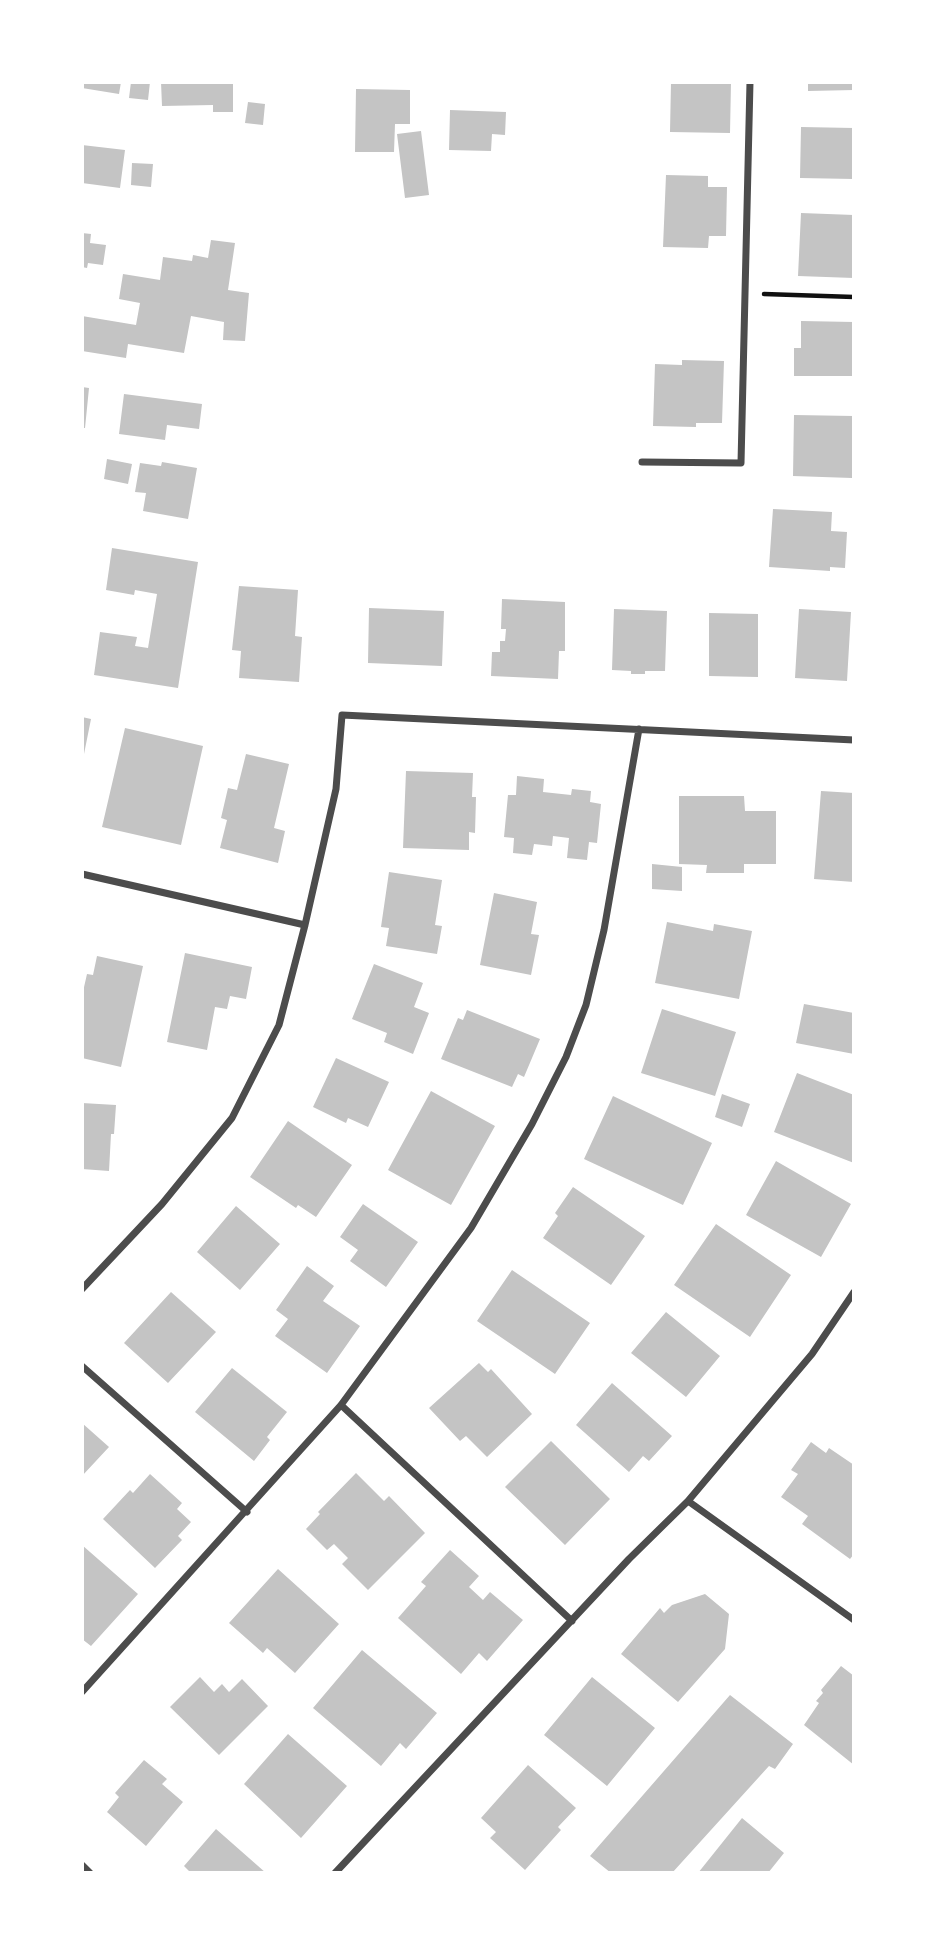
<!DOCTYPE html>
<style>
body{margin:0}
#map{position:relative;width:936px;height:1955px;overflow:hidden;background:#fff;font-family:Montserrat,sans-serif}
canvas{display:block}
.frame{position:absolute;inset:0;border:84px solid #fff;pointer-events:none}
</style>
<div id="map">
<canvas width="936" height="1955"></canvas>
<div class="frame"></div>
</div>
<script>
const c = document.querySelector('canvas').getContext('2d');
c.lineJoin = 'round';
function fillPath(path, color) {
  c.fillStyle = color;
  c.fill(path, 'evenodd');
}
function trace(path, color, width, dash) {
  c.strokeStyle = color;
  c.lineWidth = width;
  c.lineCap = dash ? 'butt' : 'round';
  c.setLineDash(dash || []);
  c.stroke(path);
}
const building = new Path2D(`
 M82,82H121L119,94L82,88Z
 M131,82H150L148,100L129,98Z
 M161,82H233V112H213V105L162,106Z
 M671,82H731L730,133L670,132Z
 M808,82H854V90L808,91Z
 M356,89L410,90V124H395L394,152H355Z
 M248,102L265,104L263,125L245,123Z
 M450,110L506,112L505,135L492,134L491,151L449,150Z
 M801,127L854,128V179L800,178Z
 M421,131L429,195L405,198L397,134Z
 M82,145L125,150L120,188L82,183Z
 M132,163L153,164L151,187L131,185Z
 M666,175L708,176V187H727L726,236H709L708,248L663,247Z
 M801,213L854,215V278L798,276Z
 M82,233L91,234L90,243L106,245L103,265L88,263L87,268L82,267Z
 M211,240L235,243L228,290L249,293L245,341L223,340L224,322L191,316L184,353L128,344L126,358L82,351V316L136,325L140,303L119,299L123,274L160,280L163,257L192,261L193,255L208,258Z
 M801,321L854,322V376H794V348H801Z
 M682,360L724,361L722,423H696V427L653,426L655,364L682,365Z
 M82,387L89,388L85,428H82Z
 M124,394L202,404L199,429L167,425L165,440L119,434Z
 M794,415L854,416L852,478L793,476Z
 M107,459L132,464L128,484L104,479Z
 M162,462L197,468L188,519L143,511L146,493L135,492L140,463L161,466Z
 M773,509L832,512L831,531L847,532L845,568L830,567V571L769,567Z
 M112,548L198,562L178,688L94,675L100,632L137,637L135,646L148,648L157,594L135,590L134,595L106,590Z
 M239,586L298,590L295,636L302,637L299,682L239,678L241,651L232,650Z
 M502,599L565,602V651H559L558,679L491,676L492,652H500V641H505L506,629H501Z
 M369,608L444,611L442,666L368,663Z
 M614,609L667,611L665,671H645V674H631V671L612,670Z
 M799,609L851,612L847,681L795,678Z
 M709,613L758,614V677L709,676Z
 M82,717L91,719L83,759H82Z
 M125,728L203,746L181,845L102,827Z
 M246,754L289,764L274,828L285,831L278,863L220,848L227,820L221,818L228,788L237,790Z
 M406,771L473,773L472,797H476L475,833L469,832V850L403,848Z
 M517,776L544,779L543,792L571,795L572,789L591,791L590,802L601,804L597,843L589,842L587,860L567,858L569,838L553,836L552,846L534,844L532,855L513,853L514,838L504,837L508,795H516Z
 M821,791L854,793V882L814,879Z
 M679,796H744L745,811H776V864H744V873H706L707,865L679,864Z
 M652,864L682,867V891L652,889Z
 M389,872L442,880L435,925L442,926L437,954L386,946L389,928L381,927Z
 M494,893L537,902L531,934L539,935L531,975L480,965Z
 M667,922L713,931L714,924L752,931L739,999L655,983Z
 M185,953L252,967L246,999L230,996L227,1009L215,1007L207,1050L167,1042Z
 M97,956L143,966L121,1067L82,1058V996L87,974L93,975Z
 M374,964L423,983L414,1007L429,1013L413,1054L384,1042L387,1033L352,1019Z
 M804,1004L854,1013V1054L796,1043Z
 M662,1009L736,1032L715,1096L641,1073Z
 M467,1010L540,1039L524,1077L518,1074L512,1087L441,1059L458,1018L463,1020Z
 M336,1058L389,1082L368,1127L348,1118L346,1123L313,1107Z
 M797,1073L854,1095V1163L774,1132Z
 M431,1091L495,1126L451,1205L388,1170Z
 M722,1094L750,1104L742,1127L715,1117Z
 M613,1096L712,1143L683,1205L584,1159Z
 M82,1103L116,1105L114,1134H111L109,1171L82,1169Z
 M288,1121L352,1165L316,1217L298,1205L296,1208L250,1177Z
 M776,1161L851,1204L821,1257L746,1215Z
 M573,1187L645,1236L611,1285L543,1238L558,1216L555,1213Z
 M363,1204L418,1242L386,1287L350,1261L358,1250L340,1237Z
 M236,1206L280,1244L240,1290L197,1252Z
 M716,1224L791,1275L750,1337L674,1285Z
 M307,1266L334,1286L323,1301L360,1326L327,1373L275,1336L288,1319L276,1310Z
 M512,1270L590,1323L555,1374L477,1321Z
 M171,1292L216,1332L168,1383L124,1343Z
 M666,1312L720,1356L686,1397L631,1353Z
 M479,1363L488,1372L491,1369L532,1414L487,1457L466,1436L460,1441L429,1408Z
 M232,1368L287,1412L267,1437L270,1440L254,1461L195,1412Z
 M612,1383L672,1436L649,1461L643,1456L629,1472L576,1425Z
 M82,1423L109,1447L82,1476Z
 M551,1441L610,1499L565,1545L505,1487Z
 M811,1442L826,1453L829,1448L854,1465V1554L850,1559L802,1524L808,1516L781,1497L798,1474L791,1470Z
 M356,1473L384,1501L389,1496L425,1533L368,1590L342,1564L348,1558L334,1544L327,1550L306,1529L320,1514L318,1512Z
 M150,1474L182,1503L177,1509L191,1522L178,1536L182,1540L155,1568L103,1519L130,1490L133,1493Z
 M82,1545L138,1594L91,1646L82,1639Z
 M450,1550L479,1576L469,1587L483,1600L490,1592L523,1620L487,1661L479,1653L461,1674L398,1618L426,1586L421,1582Z
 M278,1569L339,1624L295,1673L267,1648L263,1653L229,1623Z
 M705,1594L729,1614L725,1649L678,1702L621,1654L660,1608L664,1613L672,1605Z
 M362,1650L437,1713L406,1749L400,1743L381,1766L313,1708Z
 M841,1666L854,1676V1765L804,1725L819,1703L816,1701L823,1693L821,1690Z
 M200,1677L214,1692L222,1684L229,1692L242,1679L268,1706L219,1755L170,1707Z
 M592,1677L655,1728L607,1786L544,1735Z
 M730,1695L793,1744L775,1769L769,1766L672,1873H611L590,1856Z
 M288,1734L347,1786L301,1838L244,1784Z
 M144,1760L167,1779L162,1784L183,1802L146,1846L107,1812L119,1797L115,1793Z
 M528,1765L576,1808L558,1827L561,1830L525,1870L490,1838L496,1832L481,1818Z
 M742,1818L784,1853L768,1873H698Z
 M216,1829L266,1873H191L184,1866Z`);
const path = new Path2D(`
 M764,294L854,297`);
const minor = new Path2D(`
 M642,462L741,463L750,82
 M82,874L305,925
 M82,1289L162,1204L232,1118L279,1025L305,925L336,789L342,715L854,740
 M82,1366L247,1512
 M341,1405L572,1621
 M688,1501L854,1620
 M82,1692L341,1405L471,1228L532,1124L566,1057L586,1005L604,930L639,729
 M82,1865L90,1873
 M335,1873L629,1559L688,1501L812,1354L854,1292`);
fillPath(building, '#c4c4c4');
trace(path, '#111', 4.5);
trace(minor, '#4c4c4c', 7);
</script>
